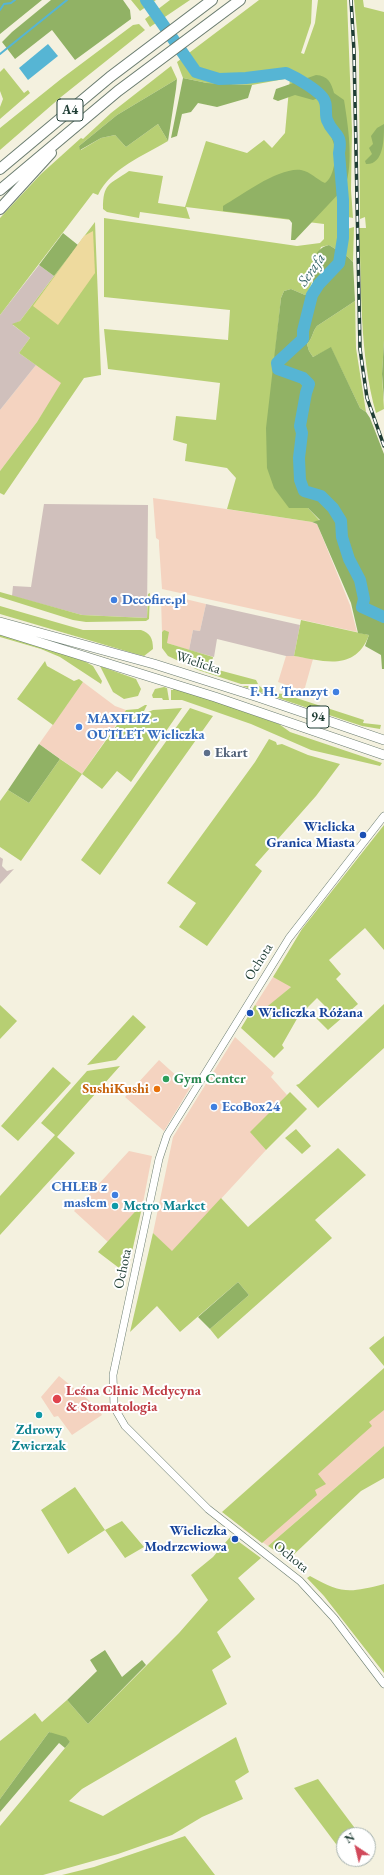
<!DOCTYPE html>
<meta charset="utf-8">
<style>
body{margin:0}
#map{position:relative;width:384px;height:1875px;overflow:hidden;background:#f4f1df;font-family:"EB Garamond",serif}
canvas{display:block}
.north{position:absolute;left:336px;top:1827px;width:40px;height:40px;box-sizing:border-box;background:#fff;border:1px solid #a5b1ae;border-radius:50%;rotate:325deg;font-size:11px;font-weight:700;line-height:16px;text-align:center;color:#1f3d34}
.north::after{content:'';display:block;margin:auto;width:14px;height:18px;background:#d1495b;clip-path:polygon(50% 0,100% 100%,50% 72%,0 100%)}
</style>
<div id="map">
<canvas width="384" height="1875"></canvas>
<div class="north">N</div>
</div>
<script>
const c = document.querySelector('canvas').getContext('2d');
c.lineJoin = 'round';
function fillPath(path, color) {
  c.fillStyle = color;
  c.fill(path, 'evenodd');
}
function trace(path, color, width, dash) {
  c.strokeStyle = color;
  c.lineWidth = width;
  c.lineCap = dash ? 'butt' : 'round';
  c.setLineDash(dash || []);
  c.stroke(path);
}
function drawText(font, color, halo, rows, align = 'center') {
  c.font = font + ' "EB Garamond",serif';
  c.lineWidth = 4;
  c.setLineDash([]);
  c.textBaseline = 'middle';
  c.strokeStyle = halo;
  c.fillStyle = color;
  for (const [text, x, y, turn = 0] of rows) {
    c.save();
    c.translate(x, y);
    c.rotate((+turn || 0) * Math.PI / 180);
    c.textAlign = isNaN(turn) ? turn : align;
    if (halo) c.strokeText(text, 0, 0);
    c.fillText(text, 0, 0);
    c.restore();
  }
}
const built = new Path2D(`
 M36,365L62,383L37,422L0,471V410Z
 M153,498L312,522L317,524L350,605L357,632L162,589L159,545V540L156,538Z
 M177,597L206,604L200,631L193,630L189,650L167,643L164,630L162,632L161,599L173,602Z
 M286,656H294L313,659L304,691L278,682Z
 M83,682L115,706L126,710L82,774L39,744Z
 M273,977L292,986L263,1011L255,1005Z
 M235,1037L274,1073L271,1077L287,1095L251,1132L266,1150L172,1252L153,1233L173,1137Z
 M159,1060L190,1088L164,1131L125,1097Z
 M129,1151L152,1156L143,1203L108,1242L74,1211Z
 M59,1376L96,1406L102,1415L72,1435L58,1416L54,1417L41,1397Z
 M384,1404V1446L268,1546L243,1529Z`);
const industrial = new Path2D(`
 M39,265L54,276L20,321L13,325L30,338L19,353L36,365L0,410V315Z
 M44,504L148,505L147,618L82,615L12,596L13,586L31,587Z
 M206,604L300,625L294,656H286L217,639L214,657L189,650L193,630L200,631Z
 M0,857L3,859L2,866L7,871L14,869L0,884Z`);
const green = new Path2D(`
 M131,0H156L140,11Z
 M170,0H190L150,27L145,19Z
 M259,0H312L311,23L301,53L304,54L315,23L318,0H347L352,130L351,190L353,218L348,217L347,229L354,227L353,262L348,257L329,245L321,247C319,254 314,261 313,268C311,281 314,284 305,295L291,289L284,291L281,298L273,374L308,508L320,521L312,522L227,509L236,478L227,468L185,461L187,444L173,440L176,416L216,420L220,383L108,369L104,329L228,340L230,310L104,297V218L297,246L320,243L324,239V224L186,207L190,219L140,212L139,218L107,212L103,209C103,183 109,185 129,171L163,176L158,203L185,207L206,141L247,153L264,140L272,148L285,133L290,78L252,85L207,83L183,78L177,62Z
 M354,0H363L364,7L384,12V340L382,374L384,409L376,413C359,353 362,289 359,228H366L365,217L360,219L359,52Z
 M139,24L145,30L61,97L0,150V128L61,79L133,25Z
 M171,66L177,79L117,115L79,146L81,150L101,138L115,135L126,147L158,124L168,141C143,156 111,168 98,195L93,193L0,315V218L41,174L81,138L83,139L111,113Z
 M4,68L24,93L28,90L30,93L0,119V107L3,99L0,91V72Z
 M95,222L101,375L84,378L4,495L0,493V471L37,422L61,383L19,353L30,338L12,324L20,321Z
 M355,301L356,348L366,412L360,408L331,348L313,357L309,351L307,344C313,338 312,332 317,326Z
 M0,592L82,615L147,618L148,594L150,593L149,619L146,621L86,622L73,620L0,597Z
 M0,606L83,630H141C150,633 153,638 153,649L144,656L136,654L0,614Z
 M301,620L369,635C355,672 324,661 294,656Z
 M164,630L169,632L167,643L213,657L211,668L256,680L258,684H241L198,670L168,656L162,648V632Z
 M0,634L50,648L86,662L93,666L102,681L101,684L60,657L41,649L0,637Z
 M45,661L47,666L74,681L79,679L83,682L53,725L17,699Z
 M100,666L136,679L141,689L138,696L124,699L113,692Z
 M242,686H259L272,693L284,694L364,720L363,723L381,725L380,729L362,726Z
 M164,687L167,688L169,700H163L162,698H153L152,695L155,689Z
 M174,687L279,724L290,732L382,763L380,766L311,750L251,724L182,700H171V690H173Z
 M145,705H147L144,711L121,718L126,710L138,709Z
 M182,708L131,782L117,771L102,789L82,774L21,861L0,847V801L8,790L29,803L60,759L82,774L119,722H124L153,710Z
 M190,708L213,716L100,875L81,860Z
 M269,739L276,742L277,745L282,744L308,755L340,764L316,796L255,865L262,871L207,946L179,927L196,903L167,883L255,762Z
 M384,825V950L365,928L329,960L341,974L336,979L358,1004L328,1030L316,1018L327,1008L317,998L298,1017L282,1045L284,1048L274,1058L241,1028L255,1005L263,1010L291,987L273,977L302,929Z
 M384,1004V1048L318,1108L296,1085L299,1084Z
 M0,1005L17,1021L0,1039Z
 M133,1015L146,1027L116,1060L87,1065Z
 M120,1066L57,1137L75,1153L0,1235V1196L55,1135L41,1123L87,1071Z
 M53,1067L71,1083L18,1141L1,1126Z
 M290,1092L307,1109L266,1150L250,1132Z
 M296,1129L311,1146L302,1154L285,1138Z
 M338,1148L366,1175L315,1220L332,1238L218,1339L210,1329L249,1295L238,1282L180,1332L157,1306L130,1332L153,1233L172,1251L221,1198L248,1227Z
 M143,1203L127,1274L98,1252Z
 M384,1336V1366L369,1348Z
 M384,1368V1410L369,1422L372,1426L318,1474L326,1484L315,1490L317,1495L262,1543L222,1512Z
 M384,1446V1478L361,1491L288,1560L268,1546Z
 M75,1487L105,1530L122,1521L144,1547L125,1558L105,1530L68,1554L41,1510Z
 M231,1536L261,1558L238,1578L255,1599L217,1632L231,1657L212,1670L227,1704L82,1789L69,1801L103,1816L236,1737L249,1772L235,1781L243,1799L202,1817L172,1835L118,1854L43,1875H0V1826L70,1742L49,1732L0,1799V1741L35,1713L42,1722L67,1700L88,1724L179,1633L208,1600L191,1575L213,1557Z
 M310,1576C342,1594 349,1593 384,1584V1673L324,1596L307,1578Z
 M318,1779L360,1835H344V1851L342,1852L294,1788Z
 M185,1836L215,1875H62L94,1867Z`);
const forest = new Path2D(`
 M0,0H42L0,34Z
 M51,0H123L130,10L131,19L75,60L52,30L15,59L2,42L12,32Z
 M316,75C328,76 331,82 334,93L344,100C348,125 354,163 345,187L295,240H291L292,223L289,219L223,211V206C242,195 279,167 301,170C311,172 316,179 325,183C334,177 336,158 335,148C334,143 332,140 331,135C329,122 334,107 324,96L313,100L295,95L278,101L273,99L276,89Z
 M183,78L207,83L252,85L248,98L217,107L198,103L191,112L182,114L177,136L171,138Z
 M177,79L176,89L168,141L158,124L126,147L115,135L101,138L80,150L79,146L117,115Z
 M384,124C384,139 384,165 366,164L365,161L372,154L369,148L373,144L371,136L377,128Z
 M63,233L78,245L54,276L39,265Z
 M329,245L348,257L353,262L355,301L317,326C312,332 313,338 307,344L309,351L313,357L331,347L360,408L366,412L370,418L384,454V669H382L381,655L365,646L369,635L358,633L351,603L317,524L312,522L320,520L308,508H289L274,488L267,468L266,428L281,298L284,291L291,289L305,295C308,291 312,287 313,282C315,266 310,250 329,245Z
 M384,340V400L382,374Z
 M39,744L60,759L29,803L8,790Z
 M238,1282L249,1295L210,1329L198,1317Z
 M105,1650L122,1677L142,1660L146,1665L88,1724L67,1700L97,1671L90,1660Z
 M49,1732L66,1737L70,1742L65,1748L59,1743L0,1812V1799Z`);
const sand = new Path2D(`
 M93,231L95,273L58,325L33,306L84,236Z`);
const water = new Path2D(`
 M48,44L58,56L28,80L19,68Z`);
const stream = new Path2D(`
 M0,10L4,4L11,3L15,0
 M0,54L67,0`);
const river = new Path2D(`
 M146,0L196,72L219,79L246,78L286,73C295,77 323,92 325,102C327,107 325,115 327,120C333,136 343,132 339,153L343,200V238L339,263L319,284L312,295L303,331V339L277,363L278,369L303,378L309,384L306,393L300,426L302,433L299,458L300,480L304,491L321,496L333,508L341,521L342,537L349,559L360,580L364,599L362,607L384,617`);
const tertiary = new Path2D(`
 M384,816L289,938L167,1135L159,1159L113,1375L114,1407L125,1426L208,1509L300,1581L334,1618L384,1684`);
const primary = new Path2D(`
 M0,622L154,664L258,697L384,740
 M0,630L215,697L384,755`);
const motorway = new Path2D(`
 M0,169L110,77L212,0
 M0,190L118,91L240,0
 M0,209L51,153`);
const rail = new Path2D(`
 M351,0L354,51L360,349L367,398L384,446`);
const markers = [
 [114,600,4,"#3f7fe0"],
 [336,692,4,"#3f7fe0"],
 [79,727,4,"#3f7fe0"],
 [207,753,4,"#5c6f8a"],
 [363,835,4,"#1a4fb4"],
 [250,1013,4,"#1a4fb4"],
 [166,1079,4,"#2e9e5b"],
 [157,1089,4,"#e8710a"],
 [214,1107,4,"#3f7fe0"],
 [115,1195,4,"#3f7fe0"],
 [115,1206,4,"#0f9aa8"],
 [57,1399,5,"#e0444e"],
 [39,1415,4,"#0f9aa8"],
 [235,1539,4,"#1a4fb4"]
];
const shields = [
 [70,110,26],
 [318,717,22]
];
const shieldNames = [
 ["A4",70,110],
 ["94",318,717]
];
const shopNames = [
 ["Decofire.pl",122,600],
 ["F. H. Tranzyt",328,692,"right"],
 ["MAXFLIZ -",87,719],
 ["OUTLET Wieliczka",87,735],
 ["EcoBox24",222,1107],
 ["CHLEB z",107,1187,"right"],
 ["masłem",107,1203,"right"]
];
const streetNames = [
 ["Wielicka",198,663,18],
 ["Ochota",259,962,-58],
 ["Ochota",123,1269,-78],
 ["Ochota",291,1557,39]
];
const serviceNames = [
 ["Ekart",215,753]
];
const transitNames = [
 ["Wielicka",355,827],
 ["Granica Miasta",355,843],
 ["Wieliczka Różana",258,1013,"left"],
 ["Wieliczka",227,1531],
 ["Modrzewiowa",227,1547]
];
const leisureNames = [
 ["Gym Center",174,1079]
];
const foodNames = [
 ["SushiKushi",149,1089]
];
const cultureNames = [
 ["Metro Market",123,1206],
 ["Zdrowy",39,1430,"center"],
 ["Zwierzak",39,1446,"center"]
];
const healthNames = [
 ["Leśna Clinic Medycyna",66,1391],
 ["& Stomatologia",66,1407]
];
const waterNames = [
 ["Serafa",312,270,-55]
];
fillPath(built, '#f4d3c0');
fillPath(industrial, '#d0c0bc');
fillPath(green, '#b7cf73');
fillPath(forest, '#91b265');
fillPath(sand, '#eeda9e');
fillPath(water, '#56b5d4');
trace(stream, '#56b5d4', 2);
trace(river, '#56b5d4', 12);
trace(tertiary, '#6a7c70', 8);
trace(primary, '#6a7c70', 10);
trace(motorway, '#6a7c70', 12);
trace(tertiary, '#fff', 7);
trace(primary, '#fff', 9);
trace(motorway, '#fff', 10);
trace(rail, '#1f3d34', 3.5);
trace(rail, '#fff', 2, [6]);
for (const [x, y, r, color] of markers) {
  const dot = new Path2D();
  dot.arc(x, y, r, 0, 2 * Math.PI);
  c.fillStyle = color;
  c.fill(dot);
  trace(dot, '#fff', 1.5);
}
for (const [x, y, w] of shields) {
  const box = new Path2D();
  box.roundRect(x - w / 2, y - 11, w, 22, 3);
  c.fillStyle = '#fff';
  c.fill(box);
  trace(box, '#1f3d34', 1);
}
drawText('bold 13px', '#1f3d34', null, shieldNames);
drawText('bold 14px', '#366cbe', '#fff', shopNames, 'left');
drawText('14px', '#1f3d34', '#fff', streetNames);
drawText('bold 14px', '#4e5e75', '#fff', serviceNames, 'left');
drawText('bold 14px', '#164399', '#fff', transitNames, 'right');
drawText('bold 14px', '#27864d', '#fff', leisureNames, 'left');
drawText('bold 14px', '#c56008', '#fff', foodNames, 'right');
drawText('bold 14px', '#0d838f', '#fff', cultureNames, 'left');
drawText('bold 14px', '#be3a42', '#fff', healthNames, 'left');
drawText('italic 15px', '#306164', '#fff', waterNames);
</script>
